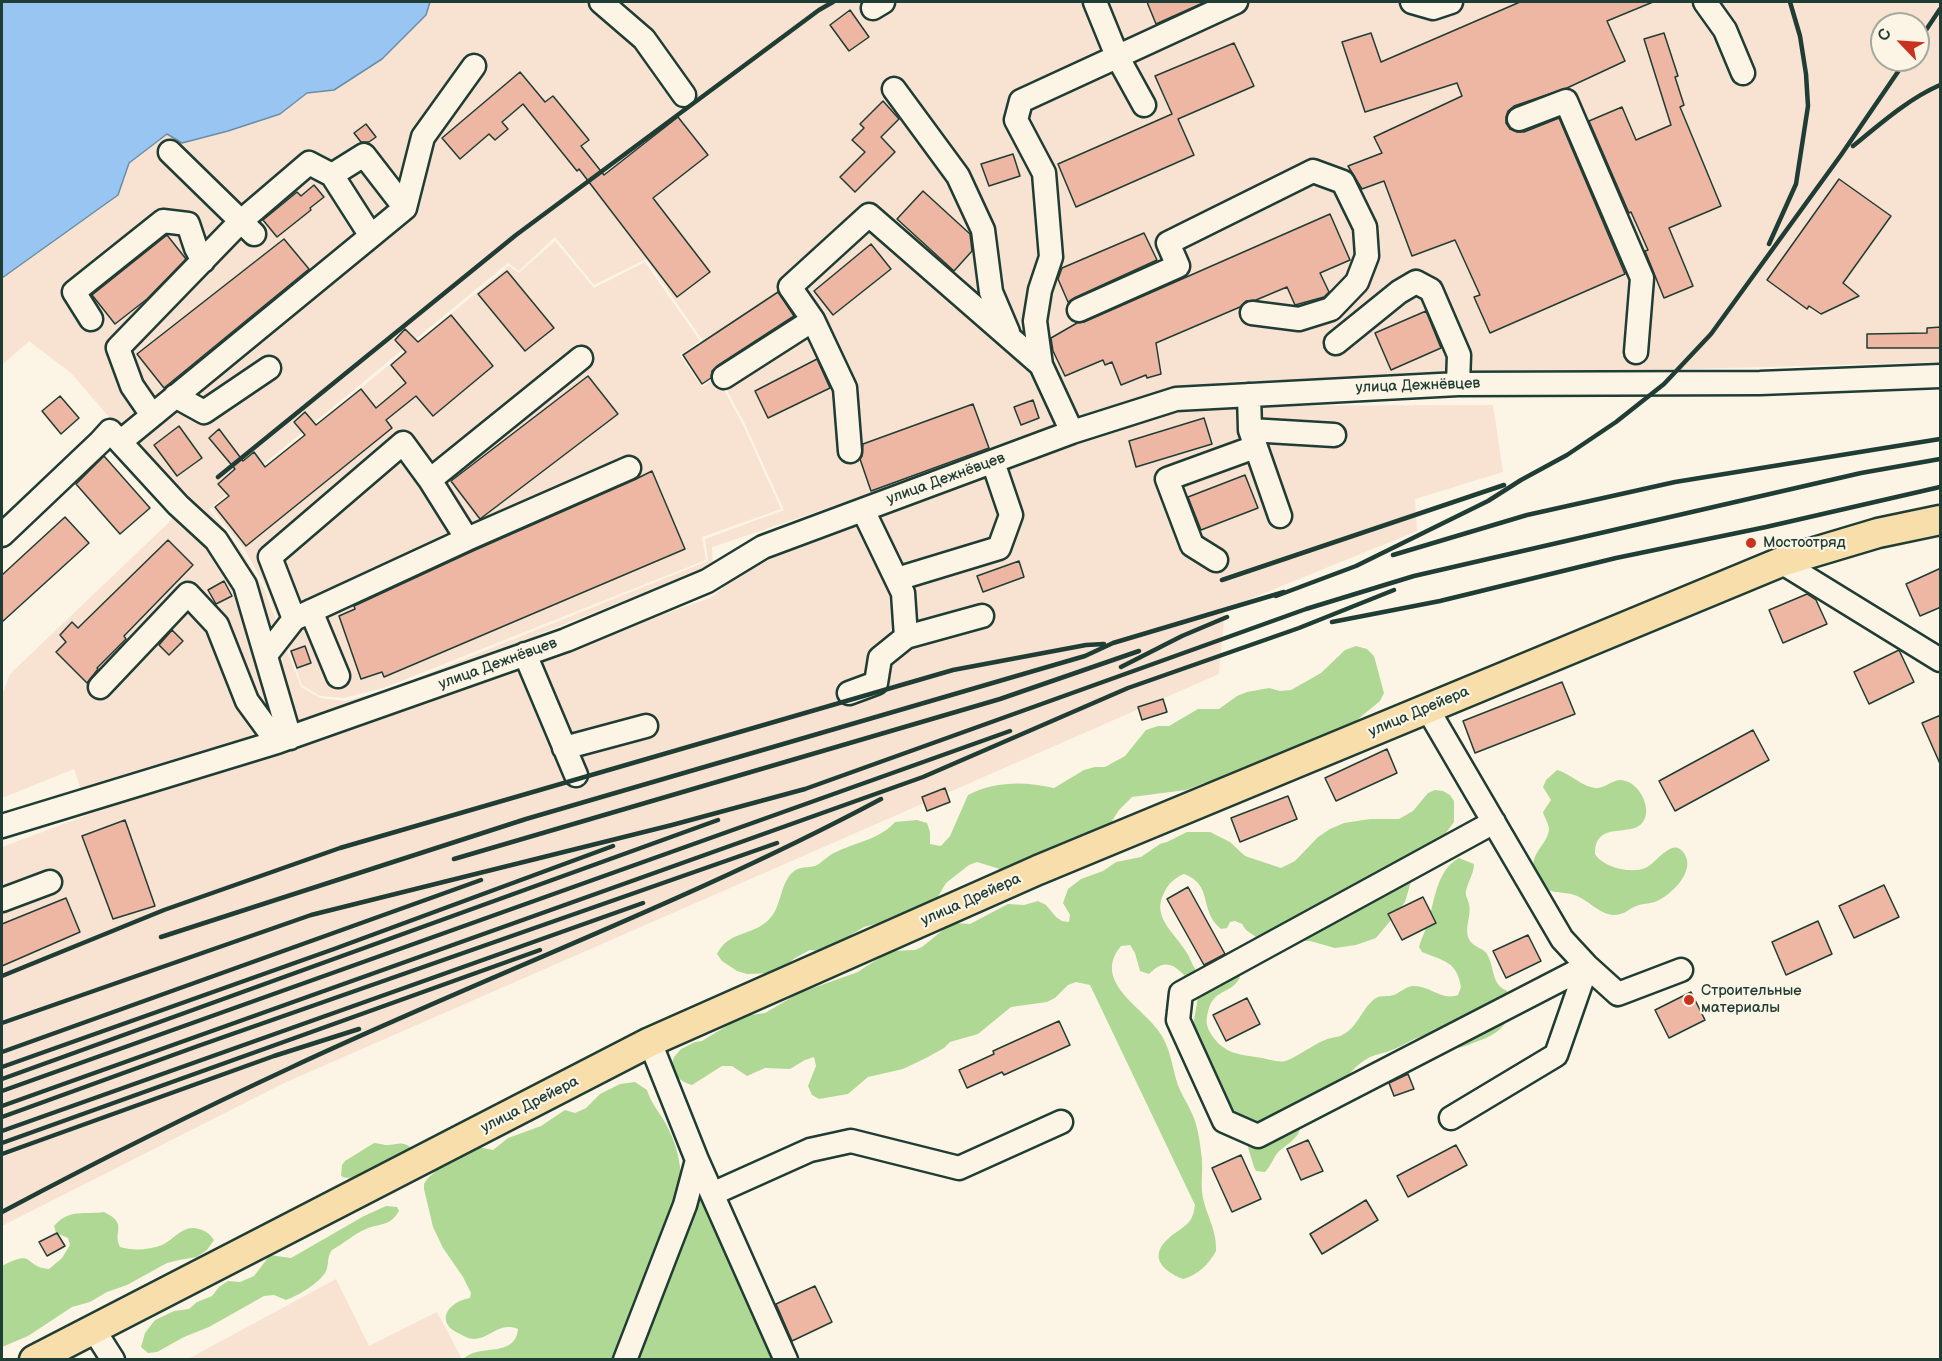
<!DOCTYPE html>
<meta charset="utf-8">
<style>
body{margin:0}
#map{position:relative;width:1942px;height:1361px;overflow:hidden;background:#fcf5e5;font-family:"Balsamiq Sans",sans-serif}
canvas{display:block}
.frame{position:absolute;inset:0;border:3px solid #1f3d34;pointer-events:none}
.north{position:absolute;left:1870px;top:12px;width:60px;height:60px;box-sizing:border-box;background:#fcf5e5;border:2px solid #a4ab9e;border-radius:50%;rotate:295deg;font-size:16px;font-weight:700;line-height:24px;text-align:center;color:#1f3d34}
.north::after{content:'';display:block;margin:auto;width:21px;height:27px;background:#c8321e;clip-path:polygon(50% 0,100% 100%,50% 72%,0 100%)}
</style>
<div id="map">
<canvas width="1942" height="1361"></canvas>
<div class="frame"></div>
<div class="north">С</div>
</div>
<script>
const c = document.querySelector('canvas').getContext('2d');
c.lineJoin = 'round';
function fillPath(path, color) {
  c.fillStyle = color;
  c.fill(path, 'evenodd');
}
function trace(path, color, width, dash) {
  c.strokeStyle = color;
  c.lineWidth = width;
  c.lineCap = dash ? 'butt' : 'round';
  c.setLineDash(dash || []);
  c.stroke(path);
}
function drawText(font, color, halo, rows, align = 'center') {
  c.font = font + ' "Balsamiq Sans",sans-serif';
  c.lineWidth = 4.5;
  c.setLineDash([]);
  c.textBaseline = 'middle';
  c.strokeStyle = halo;
  c.fillStyle = color;
  for (const [text, x, y, turn = 0] of rows) {
    c.save();
    c.translate(x, y);
    c.rotate((+turn || 0) * Math.PI / 180);
    c.textAlign = isNaN(turn) ? turn : align;
    if (halo) c.strokeText(text, 0, 0);
    c.fillText(text, 0, 0);
    c.restore();
  }
}
const built = new Path2D(`
 M430,2H1940V362L1224,382L1180,390L712,547L713,565L347,711L83,796L74,769L2,798V695L10,674L186,506L71,373L29,341L2,365V278L118,195L129,163L168,133L280,114L307,93L334,90L426,15ZM1882,24H1918V60H1882ZM555,237L594,285L646,259L703,341L683,355L702,384L718,374L745,424L784,510L705,539L708,561L387,690L345,701L320,698L301,687L264,589L241,550L209,509L508,263L519,271Z
 M555,241L594,288L645,262L700,341L680,355L702,387L717,377L743,425L781,509L702,537L706,560L386,687L344,698L320,696L302,685L266,587L244,549L213,510L509,266L519,273Z
 M1493,405L1503,472L1415,499L1417,531L1225,609L1219,674L282,1084L2,1226V847L200,773L550,654L710,598L767,554L1177,406Z
 M336,1279L369,1346L437,1312L462,1359H188Z`);
const green = new Path2D(`
 M1356,646L1367,649L1374,656L1384,693L1380,701L1351,725L1269,758L1213,784L1204,783L1186,790L1132,797L1119,810L1103,835L1003,870L977,862L969,865L946,883L933,905L899,918L864,927L827,949L819,951L810,950L795,958L781,969L773,973L747,974L737,971L722,961L717,954C728,932 748,936 765,923C783,910 778,885 793,872C800,866 808,868 815,866C822,863 827,856 834,853C853,843 881,839 895,822L917,820L927,823L930,832V844L941,846L950,836L968,795C995,781 1024,781 1054,788L1084,770L1095,767H1105L1125,756L1146,730L1158,726H1169L1198,709H1219L1237,696L1247,692L1269,688L1280,691L1291,690L1321,673L1345,650Z
 M1557,770C1571,774 1581,786 1595,788C1605,789 1611,780 1621,780C1636,781 1648,800 1646,814C1641,844 1595,815 1595,854C1603,867 1630,874 1645,868C1657,864 1673,834 1685,855C1695,872 1671,895 1657,901C1651,904 1645,903 1639,905C1629,908 1625,915 1614,915C1598,914 1588,899 1574,895C1564,891 1552,895 1543,886C1541,884 1539,878 1537,875C1525,855 1548,846 1549,829C1549,824 1544,817 1543,812L1551,800L1543,787L1546,780Z
 M1435,790L1443,791L1450,795L1454,801V822L1412,878L1405,902L1397,913L1376,938L1356,945L1335,948L1310,941H1295L1256,937L1246,930L1242,924L1235,921L1230,922L1227,928L1221,929C1198,910 1214,885 1184,874C1174,878 1168,884 1164,893C1151,917 1175,933 1187,953C1191,960 1193,967 1198,973L1237,972L1240,977C1232,994 1216,988 1209,1008C1206,1019 1205,1024 1211,1034C1225,1055 1239,1054 1262,1058C1269,1059 1278,1063 1285,1061C1294,1059 1314,1044 1325,1040C1330,1037 1337,1038 1342,1035C1358,1028 1362,1007 1376,998C1381,995 1388,997 1394,995C1401,992 1406,986 1414,986C1431,986 1441,1001 1458,995L1461,987C1457,961 1443,961 1422,952L1419,947C1421,939 1425,932 1427,925C1435,902 1436,870 1459,858L1474,864C1474,874 1468,881 1466,891C1465,896 1468,899 1469,904C1472,916 1463,929 1470,941C1475,948 1485,948 1488,956C1495,969 1491,984 1507,991C1517,1015 1504,1032 1481,1040C1472,1043 1464,1048 1454,1048C1443,1048 1437,1033 1426,1035C1415,1037 1403,1046 1392,1050C1385,1053 1377,1054 1370,1057C1354,1066 1351,1073 1340,1085C1327,1098 1314,1111 1301,1125C1299,1141 1284,1144 1276,1155C1272,1161 1270,1167 1265,1172L1256,1171L1254,1167L1243,1131L1221,1099L1192,1032L1199,991C1182,975 1171,951 1149,974L1140,971L1135,953L1130,945L1121,946C1090,983 1147,1009 1162,1036C1170,1050 1172,1064 1176,1079C1180,1094 1190,1106 1195,1121C1198,1130 1200,1142 1201,1152C1204,1167 1200,1183 1203,1198C1207,1217 1217,1230 1216,1251C1209,1264 1198,1275 1183,1279C1162,1271 1148,1256 1169,1238C1175,1232 1184,1228 1188,1223C1193,1218 1194,1211 1195,1205L1090,985L1076,982L1068,985L1055,998L1047,1002L1011,1007L978,1034L950,1042L944,1048L926,1058L903,1069L868,1077L848,1094L819,1099L812,1095L808,1086L816,1066L814,1057L805,1060L790,1069L765,1068L747,1076L732,1066H722L692,1085C681,1082 676,1077 671,1067L674,1057L681,1049L695,1042L702,1041L743,1016L765,1013L799,993L858,972L865,967L891,951L915,950L922,947L948,926L955,923L970,924L1008,904L1024,905L1038,901L1046,905L1056,917L1062,921L1069,922L1070,915L1063,903L1068,889L1081,879L1103,871L1116,862L1141,857L1160,844L1167,842L1187,832H1210L1230,842L1245,856L1281,868L1295,861L1318,837L1330,829L1344,823L1370,819H1399L1413,811L1428,793Z
 M635,1082L647,1090C651,1104 662,1115 668,1128C678,1147 682,1169 681,1190L618,1359H464C478,1343 515,1359 518,1329C499,1321 490,1339 473,1339C469,1339 464,1336 460,1334C434,1323 447,1302 470,1298L471,1293L463,1277L443,1248L433,1227L424,1189V1184L427,1179L439,1168L478,1147L493,1150L508,1138L541,1126L565,1110L575,1113L586,1108L600,1094L620,1084Z
 M374,1143C378,1143 381,1144 385,1145C395,1146 401,1140 410,1147L408,1151C393,1159 356,1185 341,1176L342,1165L345,1161Z
 M696,1186L776,1359L631,1360Z
 M386,1206L397,1207L399,1211C390,1227 379,1223 366,1229C354,1234 343,1244 332,1250C327,1257 329,1261 327,1268C325,1280 298,1296 286,1300L274,1295L264,1296L209,1327L184,1337L157,1352L148,1353L141,1347L145,1333L155,1320L174,1311L189,1309L197,1302L212,1296L219,1287L228,1281L240,1282L254,1276L270,1255L291,1258L364,1216Z
 M104,1212C129,1224 112,1231 120,1247C132,1251 149,1250 162,1245C175,1239 183,1224 199,1229C206,1231 210,1234 214,1240L207,1250L197,1257L179,1260L167,1263L127,1285L107,1292L90,1302L72,1307L28,1336L2,1347V1266C36,1248 23,1267 49,1269L62,1258L70,1245L68,1238L56,1233L54,1226C70,1208 83,1215 104,1212Z`);
const water = new Path2D(`
 M2,2H430L426,15L382,59L334,90L307,93L280,114L228,131L182,143L167,134L129,163L118,195L2,278Z`);
const building = new Path2D(`
 M1147,2H1205L1156,24Z
 M1520,2H1653L1607,21L1625,61L1567,88L1514,106L1508,111L1506,117V123L1510,129L1517,132H1524L1559,118L1625,274L1490,333L1474,297L1480,295L1455,240L1412,256L1384,181L1362,189L1348,166L1382,153L1374,137L1462,96L1457,83L1365,112L1342,42L1371,33L1381,62Z
 M850,10L869,37L849,51L830,25Z
 M1664,33L1678,76L1675,77L1684,105L1680,107L1721,206L1669,228L1693,286L1664,298L1645,251L1648,250L1631,212L1629,213L1589,121L1622,107L1636,140L1671,125L1644,39Z
 M1234,43L1254,86L1178,119L1194,155L1076,207L1058,164L1172,114L1155,76Z
 M520,72L545,102L553,96L589,140L581,146L604,175L678,117L708,155L653,198L710,272L677,297L579,169L577,171L523,104L502,122L508,129L495,140L489,134L460,159L442,138Z
 M883,101L899,119L881,137L895,152L855,192L840,177L865,152L852,140L864,128L860,124Z
 M366,124L376,137L369,142H361L354,133Z
 M1013,154L1020,176L989,186L981,164Z
 M1839,179L1891,216L1843,283L1859,296L1821,314L1809,306L1807,309L1767,280Z
 M314,185L324,197L310,208L311,210L277,237L263,220L297,192L301,196Z
 M923,191L970,234L972,251L954,271L897,219Z
 M1330,214L1350,260L1320,273L1329,292L1324,297L1295,305L1287,287L1256,300L1246,301L1240,307L1156,343L1161,374L1147,378L1146,375L1121,385L1112,362L1105,365L1103,360L1065,376L1053,351L1051,338L1077,323L1084,322Z
 M1144,233L1157,260L1074,298L1068,302L1058,279L1062,268Z
 M167,235L186,259L147,299L115,324L92,295Z
 M284,239L309,269L164,388L137,354Z
 M871,244L891,269L833,315L814,291Z
 M507,271L554,328L525,351L478,294Z
 M778,292L794,316L717,366L712,371L711,378L702,384L683,355Z
 M1426,311L1441,348L1391,370L1375,333Z
 M451,315L493,366L433,416L416,396L386,420L392,428L246,546L215,507L229,496L218,484L235,469L209,438L219,429L243,461L254,452L265,467L305,435L294,422L305,412L316,425L361,389L376,408L406,383L391,365L406,352L395,340L405,329L418,342Z
 M1941,327V348H1867V334L1927,333V328Z
 M817,359L830,388L768,418L755,391Z
 M588,376L618,414L480,519L451,481Z
 M60,396L79,418L61,434L42,411Z
 M1033,400L1039,418L1021,425L1014,407Z
 M973,404L989,448L871,491L860,459L862,456L863,444Z
 M1204,418L1212,444L1136,467L1129,441Z
 M179,426L202,458L177,476L154,445Z
 M104,456L150,508L120,534L76,484Z
 M652,471L685,549L384,677L382,672L361,679L339,616L355,609L354,606L473,551L634,480Z
 M1245,475L1258,508L1201,530L1188,497Z
 M65,517L89,543L2,622V575Z
 M168,540L193,565L124,636L126,639L97,668L98,669L87,683L56,652L66,642L60,635L72,622L78,628Z
 M1019,561L1024,577L983,592L977,576Z
 M1941,568V607L1920,616L1906,584Z
 M224,581L232,596L216,604L208,590Z
 M1807,594L1816,600L1827,624L1783,643L1769,610Z
 M172,630L183,641L169,655L159,645Z
 M305,646L311,663L297,668L291,651Z
 M1899,650L1914,682L1869,704L1854,672Z
 M1562,682L1575,714L1475,753L1463,721Z
 M1163,699L1167,712L1142,720L1138,707Z
 M1941,715V766L1922,723Z
 M1753,730L1769,760L1675,811L1659,781Z
 M1387,749L1397,773L1336,801L1325,778Z
 M945,788L950,802L927,811L922,797Z
 M1288,796L1297,819L1240,842L1231,818Z
 M125,820L155,906L113,919L82,836Z
 M1884,885L1899,917L1854,938L1839,906Z
 M1188,887L1225,954L1204,965L1167,899Z
 M1423,897L1436,923L1402,940L1388,914Z
 M66,898L80,932L2,966V924Z
 M1818,921L1832,954L1786,975L1772,942Z
 M1528,935L1541,961L1506,978L1493,951Z
 M1691,992L1705,1020L1669,1038L1655,1010Z
 M1247,998L1260,1024L1226,1041L1213,1015Z
 M1059,1021L1070,1045L1004,1075L1002,1072L967,1088L959,1070L994,1054L993,1051Z
 M1408,1074L1414,1089L1394,1096L1389,1083Z
 M1308,1140L1323,1171L1301,1180L1287,1149Z
 M1456,1145L1467,1165L1408,1197L1397,1176Z
 M1241,1155L1261,1199L1232,1212L1212,1168Z
 M1366,1200L1378,1220L1322,1254L1310,1234Z
 M57,1233L65,1246L47,1256L39,1242Z
 M815,1286L832,1322L792,1341L776,1304Z`);
const minor = new Path2D(`
 M601,2L644,39L684,95
 M1095,2L1117,56L1144,105
 M1412,2L1433,8L1451,2
 M1705,2L1725,30L1743,73
 M873,8L883,2
 M894,89L958,176L983,230L991,292L1008,332
 M1519,119L1566,101L1642,278L1636,352
 M170,152L254,234
 M405,208L423,137L474,66
 M1079,310L1178,266L1168,243L1313,171L1343,182L1365,227L1367,256L1357,282L1331,309L1299,319L1252,313
 M91,319L74,292L163,221L188,224L196,248L203,261
 M813,320L845,388L850,451
 M1336,343L1399,292L1416,282L1431,290L1459,355L1458,384
 M1041,365L1035,321L1040,290L1051,257L1044,173L1016,120L1021,101L1236,2
 M724,377L813,320L790,287L869,215L1041,365L1072,432
 M1249,395L1250,430L1280,516
 M175,396L204,412L269,368
 M152,415L132,386L118,348L240,222L309,163L332,175
 M1250,430L1334,435
 M120,442L371,236L405,208L364,155L332,175L371,236
 M863,510L903,593L906,637
 M2,535L100,442L110,431L178,505L216,540L245,585L290,738
 M467,539L629,468
 M1216,560L1192,545L1167,479L1255,447
 M1781,562L1940,660
 M897,579L999,548L1011,515L993,462
 M311,611L338,676
 M294,619L270,557L403,443L430,480L581,358
 M525,654L576,775
 M266,655L294,619L467,539L430,480
 M100,687L188,594L217,625L247,701L277,742
 M849,693L876,683L880,658L906,637L982,616
 M1427,708L1562,939L1587,966L1618,994L1681,970
 M564,748L646,726
 M1494,822L1181,993L1178,1020L1224,1121L1258,1136L1587,966
 M2,826L277,742L566,640L707,581L763,547L1072,432L1176,399L1458,384L1760,383L1940,376
 M2,900L50,882
 M650,1042L697,1160L786,1360
 M1451,1118L1556,1055L1587,966
 M712,1194L810,1150L851,1141L959,1168L1061,1122
 M94,1330L113,1360
 M625,1360L685,1205L697,1160`);
const major = new Path2D(`
 M34,1360L650,1042L1038,870L1781,562L1878,533L1940,520`);
const rail = new Path2D(`
 M1918,42L1940,9
 M1853,146C1880,124 1908,99 1940,85
 M1769,244L1796,184L1808,106L1806,74L1800,36L1790,2
 M218,477L516,235L819,10L833,2
 M1393,555L1527,515L1675,482L1940,439
 M1222,580L1504,485
 M1276,596L1356,566L1488,501L1521,480L1567,455L1616,422L1664,384L1711,334L1841,155L1906,60
 M1332,622L1440,601L1616,558L1766,527L1940,487
 M1121,667L1182,636L1227,617
 M454,859L1000,699L1139,651
 M161,937L526,819L1085,656L1113,643L1284,592
 M2,976L164,910L340,848L953,670L1086,645L1104,644
 M2,1023L311,915L672,825L805,789L1306,609L1414,576L1861,473L1940,459
 M2,1052L481,880
 M2,1067L334,949L613,846
 M2,1079L718,820
 M2,1091L1010,731
 M2,1106L923,777L1128,688L1299,628L1394,590
 M2,1117L198,1046L777,843
 M2,1131L643,903
 M2,1143L540,950
 M2,1154L274,1056L359,1029
 M2,1212C96,1162 193,1113 290,1068C486,976 690,901 881,799`);
const markers = [
 [1751,543,6,"#c8321e"],
 [1689,1000,6,"#c8321e"]
];
const streetNames = [
 ["улица Дежнёвцев",1418,386,-2],
 ["улица Дежнёвцев",946,479,-20],
 ["улица Дежнёвцев",498,664,-20],
 ["улица Дрейера",1419,712,-23],
 ["улица Дрейера",971,900,-24],
 ["улица Дрейера",530,1105,-27]
];
const poiNames = [
 ["Мостоотряд",1763,543],
 ["Строительные",1701,991],
 ["материалы",1701,1008]
];
fillPath(built, '#f8e2d1');
fillPath(green, '#b0d895');
fillPath(water, '#98c5f2');
trace(water, '#688fa6', 1.5);
fillPath(building, '#eeb7a3');
trace(building, '#1f3d34', 1.5);
trace(minor, '#1f3d34', 27);
trace(major, '#1f3d34', 33);
trace(minor, '#fcf5e5', 22);
trace(major, '#f8deab', 28);
trace(rail, '#1f3d34', 4.5);
for (const [x, y, r, color] of markers) {
  const dot = new Path2D();
  dot.arc(x, y, r, 0, 2 * Math.PI);
  c.fillStyle = color;
  c.fill(dot);
  trace(dot, '#fcf5e5', 2);
}
drawText('15px', '#1f3d34', '#fcf5e5', streetNames);
drawText('15px', '#1f3d34', '#fcf5e5', poiNames, 'left');
</script>
